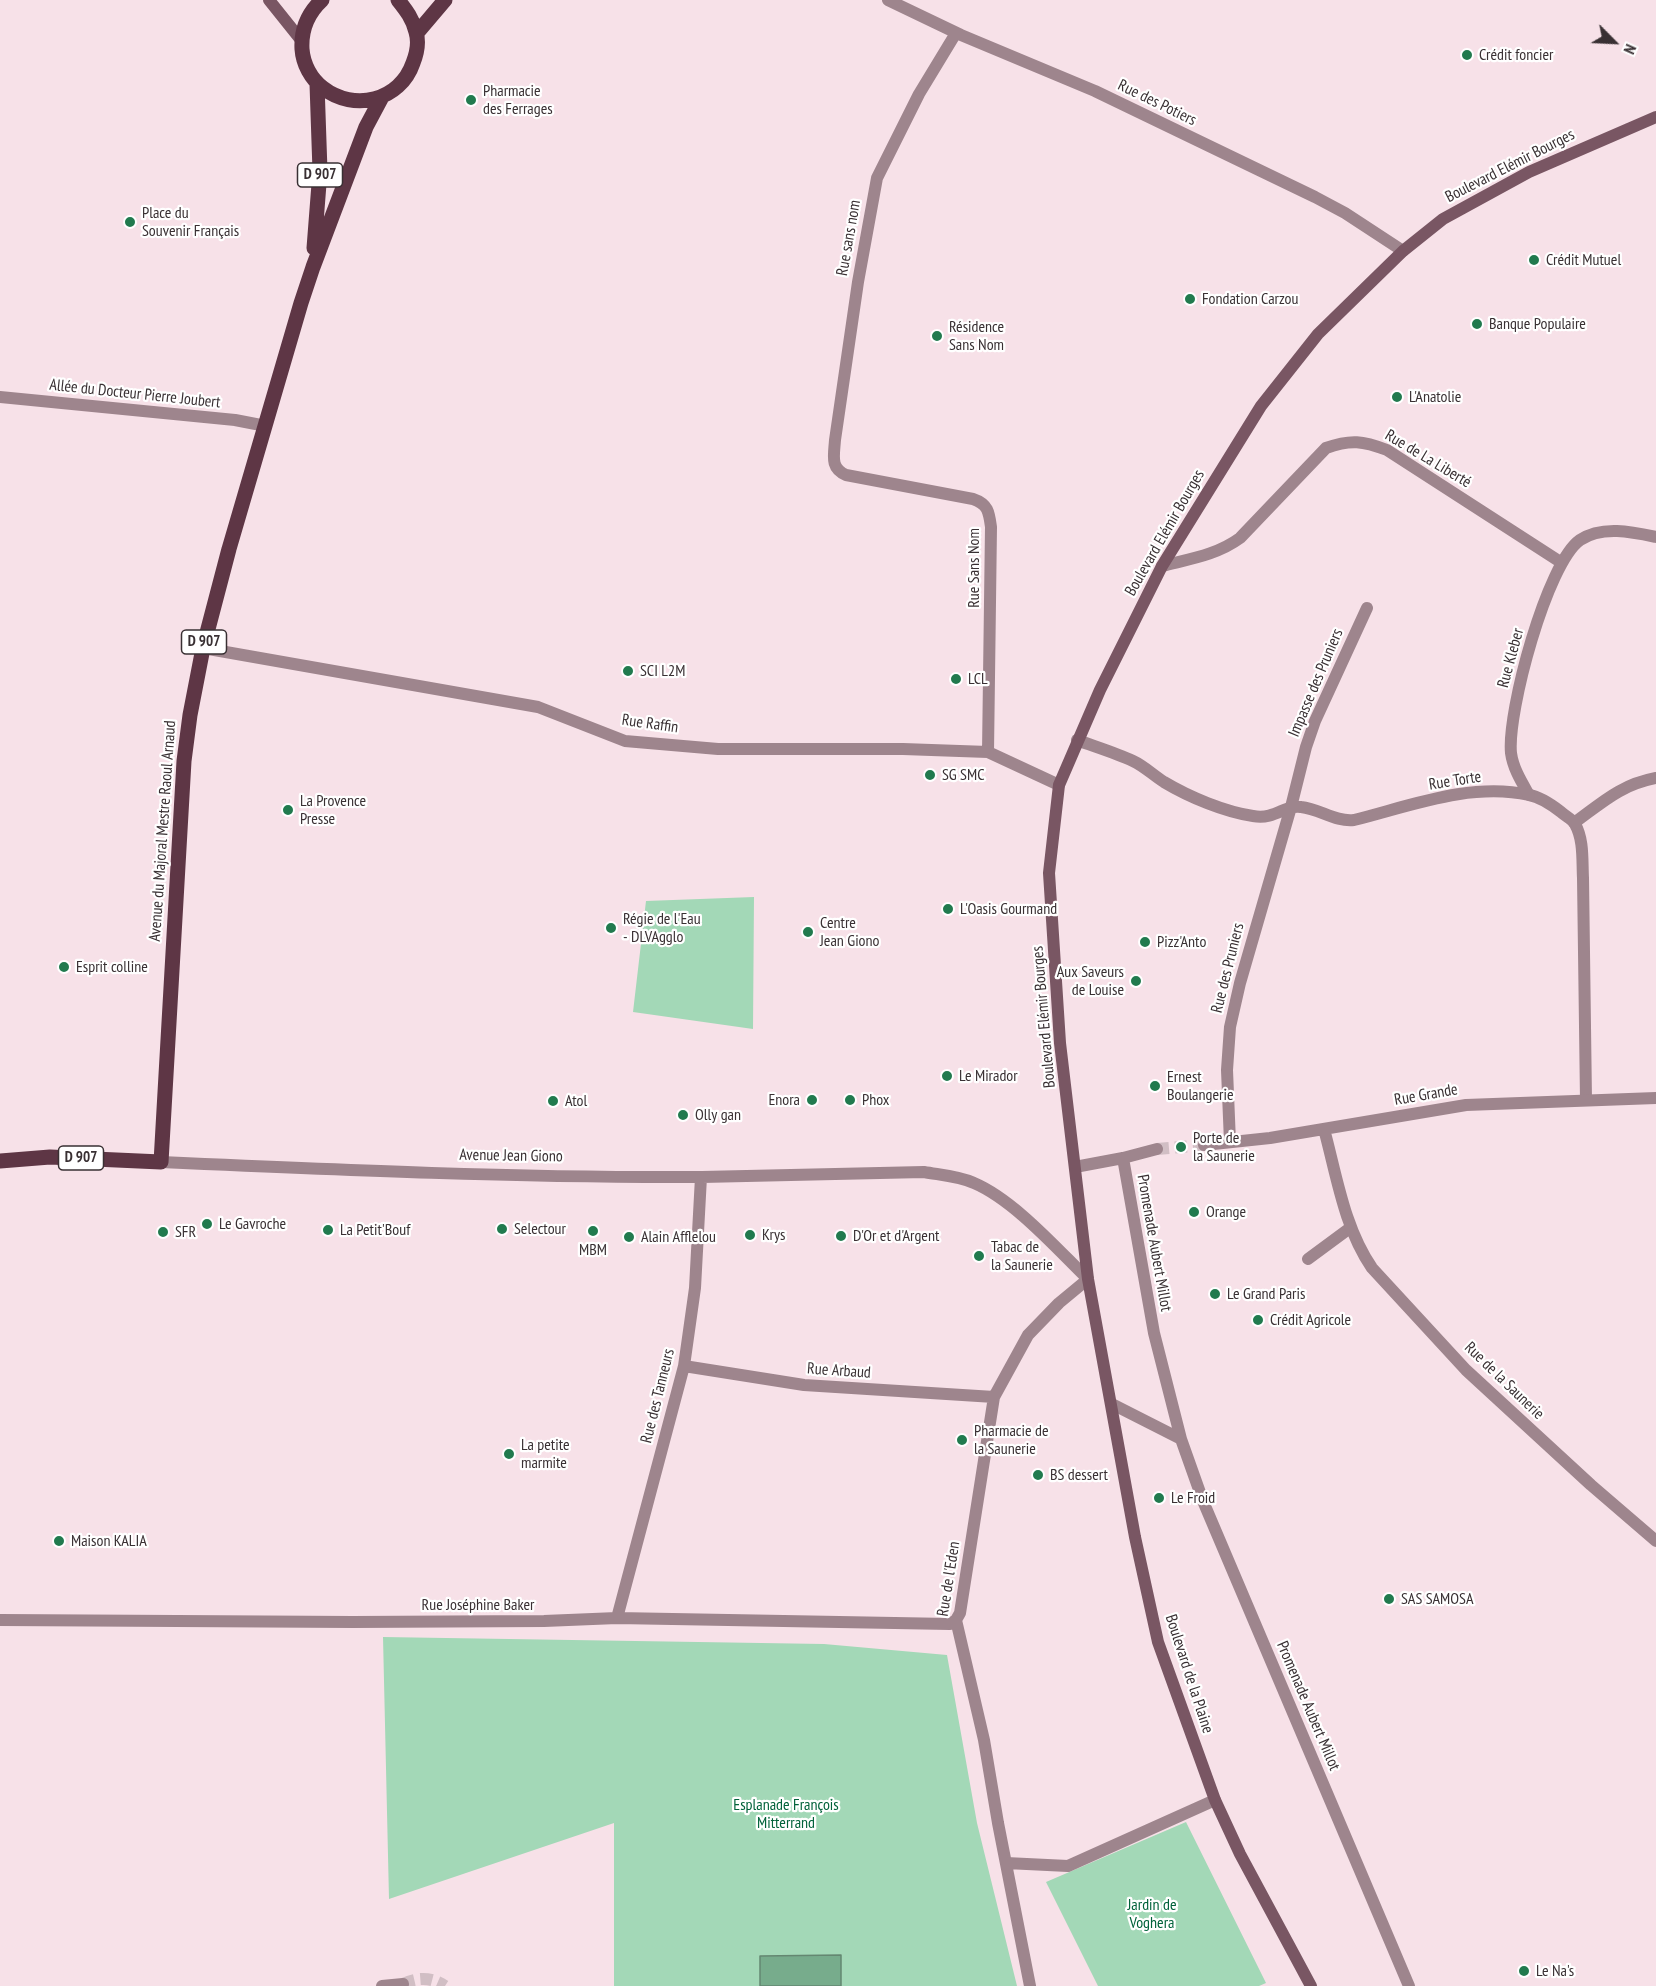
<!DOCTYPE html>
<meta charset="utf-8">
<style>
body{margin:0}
#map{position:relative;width:1656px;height:1986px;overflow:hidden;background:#f7e1e8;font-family:"PT Sans Narrow",sans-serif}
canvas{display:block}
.north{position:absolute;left:1584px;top:12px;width:60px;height:60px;-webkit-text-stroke:4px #fff;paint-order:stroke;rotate:114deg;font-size:16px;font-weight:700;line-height:24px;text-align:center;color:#393033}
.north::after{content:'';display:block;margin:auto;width:21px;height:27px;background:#393033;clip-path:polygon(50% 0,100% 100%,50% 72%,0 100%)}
</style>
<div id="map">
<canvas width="1656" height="1986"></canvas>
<div class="north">N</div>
</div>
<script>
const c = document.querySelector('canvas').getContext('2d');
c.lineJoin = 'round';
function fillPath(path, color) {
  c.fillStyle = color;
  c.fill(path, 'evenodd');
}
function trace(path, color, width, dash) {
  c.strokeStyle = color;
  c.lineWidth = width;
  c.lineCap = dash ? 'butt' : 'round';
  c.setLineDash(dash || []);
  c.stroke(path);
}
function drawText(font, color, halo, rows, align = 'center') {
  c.font = font + ' "PT Sans Narrow",sans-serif';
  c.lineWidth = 4.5;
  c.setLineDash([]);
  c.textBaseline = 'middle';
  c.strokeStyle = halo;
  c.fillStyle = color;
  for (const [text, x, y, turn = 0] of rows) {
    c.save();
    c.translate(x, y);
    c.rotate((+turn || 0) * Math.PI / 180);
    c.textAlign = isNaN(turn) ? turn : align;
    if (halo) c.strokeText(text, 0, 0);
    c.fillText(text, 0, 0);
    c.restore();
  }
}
const green = new Path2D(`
 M754,897L753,1029L633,1012L646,901Z
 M383,1637L824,1644L947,1655L977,1823L1017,1986H614V1823L389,1899Z
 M1186,1822L1266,1983L1259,1986H1098L1046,1882Z`);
const water = new Path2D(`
 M841,1955V1986H760V1956Z`);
const streetTunnel = new Path2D(`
 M1157,1149L1204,1145
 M403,1984C418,1977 431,1977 445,1986`);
const lane = new Path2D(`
 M1077,740C1096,747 1116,753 1133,761C1144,766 1153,775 1164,782C1189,797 1225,812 1253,816C1276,820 1285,804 1301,807C1320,809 1335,822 1354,820C1410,806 1471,782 1529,795C1541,797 1552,805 1561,812C1565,816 1572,819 1575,824C1584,840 1582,860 1583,878L1586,1100
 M1574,823C1603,802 1620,785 1656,778
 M1230,1142L1227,1070L1230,1027L1240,983L1291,807L1306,747L1315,721L1367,608
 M1308,1259L1350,1228`);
const street = new Path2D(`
 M888,0L961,35L1095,91L1315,197L1345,213L1403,251
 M956,33L919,94L877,178L858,282L835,440C834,456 830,468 846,475L973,499C988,504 989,512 991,527L988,752
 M0,397L235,420L266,426
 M1162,566C1189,559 1217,555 1240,538L1326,448C1351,439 1363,441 1387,450L1562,563
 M203,648L538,707L625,741L718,749H903L988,752L1059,785
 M1529,795C1521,781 1513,768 1511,753C1507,712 1547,563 1580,540C1602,525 1633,532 1656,537
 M1324,1129C1337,1177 1344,1227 1372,1268L1466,1370L1591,1485L1656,1541
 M1204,1145L1270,1138L1466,1105L1656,1098
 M1123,1158L1154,1333L1181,1439
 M161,1162C341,1170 522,1178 702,1177C776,1176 850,1174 924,1172C941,1175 959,1176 974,1183C1014,1200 1057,1249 1088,1279L1059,1303L1028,1335L994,1397L960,1613L956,1620L984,1740L998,1823L1030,1986
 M1075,1167L1123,1158L1157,1149
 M684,1366L804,1385L994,1397
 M1112,1404L1181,1439L1203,1501L1409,1986
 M617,1618L684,1366L695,1288L701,1177
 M0,1620L353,1622L544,1621L617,1618L950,1624L956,1620
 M1006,1863L1068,1866L1215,1800
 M382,1986L403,1984`);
const secondary = new Path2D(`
 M269,0L301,40
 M1311,1986L1240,1854L1215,1800L1158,1642L1135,1537L1088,1279L1060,1043L1049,873L1059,785L1100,690L1162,566L1261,406L1318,334L1403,251L1443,219L1529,172L1656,117`);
const primary = new Path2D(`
 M322,0C308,13 301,30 302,49C303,64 311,79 323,88C354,112 400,101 413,63C417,53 419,42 416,32C413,19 406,10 398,0
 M417,33L445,0
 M314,248L320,171L317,84
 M0,1161L50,1157L161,1162L184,761L190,715L203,648L229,549L301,303L313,267L366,127L382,97`);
const markers = [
 [1467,55,6,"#217a4e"],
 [471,100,6,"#217a4e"],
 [130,222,6,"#217a4e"],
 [1534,260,6,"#217a4e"],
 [1190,299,6,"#217a4e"],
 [1477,324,6,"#217a4e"],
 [937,336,6,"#217a4e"],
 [1397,397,6,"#217a4e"],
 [628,671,6,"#217a4e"],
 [956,679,6,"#217a4e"],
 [930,775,6,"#217a4e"],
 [288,810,6,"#217a4e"],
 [948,909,6,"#217a4e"],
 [611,928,6,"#217a4e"],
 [808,932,6,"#217a4e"],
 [1145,942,6,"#217a4e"],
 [64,967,6,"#217a4e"],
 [1136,981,6,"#217a4e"],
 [947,1076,6,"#217a4e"],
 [1155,1086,6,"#217a4e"],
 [812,1100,6,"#217a4e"],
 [850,1100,6,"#217a4e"],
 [553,1101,6,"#217a4e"],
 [683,1115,6,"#217a4e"],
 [1181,1147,6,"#217a4e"],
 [1194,1212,6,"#217a4e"],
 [207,1224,6,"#217a4e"],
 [502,1229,6,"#217a4e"],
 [328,1230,6,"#217a4e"],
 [593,1231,6,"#217a4e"],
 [163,1232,6,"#217a4e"],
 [750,1235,6,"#217a4e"],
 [841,1236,6,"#217a4e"],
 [629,1237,6,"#217a4e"],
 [979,1256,6,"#217a4e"],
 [1215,1294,6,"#217a4e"],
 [1258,1320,6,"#217a4e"],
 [962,1440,6,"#217a4e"],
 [509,1454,6,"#217a4e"],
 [1038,1475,6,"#217a4e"],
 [1159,1498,6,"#217a4e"],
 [59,1541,6,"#217a4e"],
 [1389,1599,6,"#217a4e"],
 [1524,1971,6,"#217a4e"]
];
const shields = [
 [320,175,45],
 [204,642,45],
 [81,1158,45]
];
const shieldNames = [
 ["D 907",320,175],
 ["D 907",204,642],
 ["D 907",81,1158]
];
const poiNames = [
 ["Crédit foncier",1479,55],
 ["Pharmacie",483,91],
 ["des Ferrages",483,109],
 ["Place du",142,213],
 ["Souvenir Français",142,231],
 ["Crédit Mutuel",1546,260],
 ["Fondation Carzou",1202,299],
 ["Banque Populaire",1489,324],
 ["Résidence",949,327],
 ["Sans Nom",949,345],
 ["L'Anatolie",1409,397],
 ["SCI L2M",640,671],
 ["LCL",968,679],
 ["SG SMC",942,775],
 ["La Provence",300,801],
 ["Presse",300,819],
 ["L'Oasis Gourmand",960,909],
 ["Régie de l'Eau",623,919],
 ["- DLVAgglo",623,937],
 ["Centre",820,923],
 ["Jean Giono",820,941],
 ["Pizz'Anto",1157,942],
 ["Esprit colline",76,967],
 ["Aux Saveurs",1124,972,"right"],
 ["de Louise",1124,990,"right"],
 ["Le Mirador",959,1076],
 ["Ernest",1167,1077],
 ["Boulangerie",1167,1095],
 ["Enora",800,1100,"right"],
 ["Phox",862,1100],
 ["Atol",565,1101],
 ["Olly gan",695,1115],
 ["Porte de",1193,1138],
 ["la Saunerie",1193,1156],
 ["Orange",1206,1212],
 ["Le Gavroche",219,1224],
 ["Selectour",514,1229],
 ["La Petit'Bouf",340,1230],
 ["SFR",175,1232],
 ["Krys",762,1235],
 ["D'Or et d'Argent",853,1236],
 ["Alain Afflelou",641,1237],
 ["Tabac de",991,1247],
 ["la Saunerie",991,1265],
 ["MBM",593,1250,"center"],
 ["Le Grand Paris",1227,1294],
 ["Crédit Agricole",1270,1320],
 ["Pharmacie de",974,1431],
 ["la Saunerie",974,1449],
 ["La petite",521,1445],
 ["marmite",521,1463],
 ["BS dessert",1050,1475],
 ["Le Froid",1171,1498],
 ["Maison KALIA",71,1541],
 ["SAS SAMOSA",1401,1599],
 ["Le Na's",1536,1971]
];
const streetNames = [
 ["Rue des Potiers",1157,103,26],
 ["Boulevard Elémir Bourges",1510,166,-27],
 ["Rue sans nom",849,238,-80],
 ["Allée du Docteur Pierre Joubert",135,394,6],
 ["Rue de La Liberté",1428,459,31],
 ["Boulevard Elémir Bourges",1165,533,-60],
 ["Rue Sans Nom",974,568,-90],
 ["Rue Kleber",1511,658,-75],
 ["Impasse des Pruniers",1316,683,-67],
 ["Rue Raffin",650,724,8],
 ["Rue Torte",1455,781,-9],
 ["Avenue du Majoral Mestre Raoul Arnaud",163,831,-86],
 ["Rue des Pruniers",1228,968,-76],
 ["Boulevard Elémir Bourges",1044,1017,-95],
 ["Rue Grande",1426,1095,-10],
 ["Avenue Jean Giono",511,1156,1],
 ["Promenade Aubert Millot",1154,1243,80],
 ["Rue Arbaud",839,1371,4],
 ["Rue de la Saunerie",1504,1381,44],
 ["Rue des Tanneurs",658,1396,-76],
 ["Rue de l'Eden",949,1579,-81],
 ["Rue Joséphine Baker",478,1605],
 ["Boulevard de la Plaine",1189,1674,72],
 ["Promenade Aubert Millot",1308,1706,67]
];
const parkNames = [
 ["Esplanade François",786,1805],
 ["Mitterrand",786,1823],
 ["Jardin de",1152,1905],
 ["Voghera",1152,1923]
];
fillPath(green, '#a3d8b7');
fillPath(water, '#77ac8c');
trace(water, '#648771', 1.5);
trace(streetTunnel, '#d1bec4', 12, [12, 6]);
trace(lane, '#9e858d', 12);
trace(street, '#9e858d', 12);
trace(secondary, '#795663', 12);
trace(primary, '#5e3645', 15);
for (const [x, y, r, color] of markers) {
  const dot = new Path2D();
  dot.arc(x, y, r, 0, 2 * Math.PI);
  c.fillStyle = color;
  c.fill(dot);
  trace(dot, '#fff', 2);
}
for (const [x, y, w] of shields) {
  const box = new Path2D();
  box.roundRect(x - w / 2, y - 12, w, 24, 4.5);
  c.fillStyle = '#fff';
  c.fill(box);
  trace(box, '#393033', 1.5);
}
drawText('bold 15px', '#393033', null, shieldNames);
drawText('16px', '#393033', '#fff', poiNames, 'left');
drawText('16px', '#393033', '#fff', streetNames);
drawText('16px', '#01623a', '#fff', parkNames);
</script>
